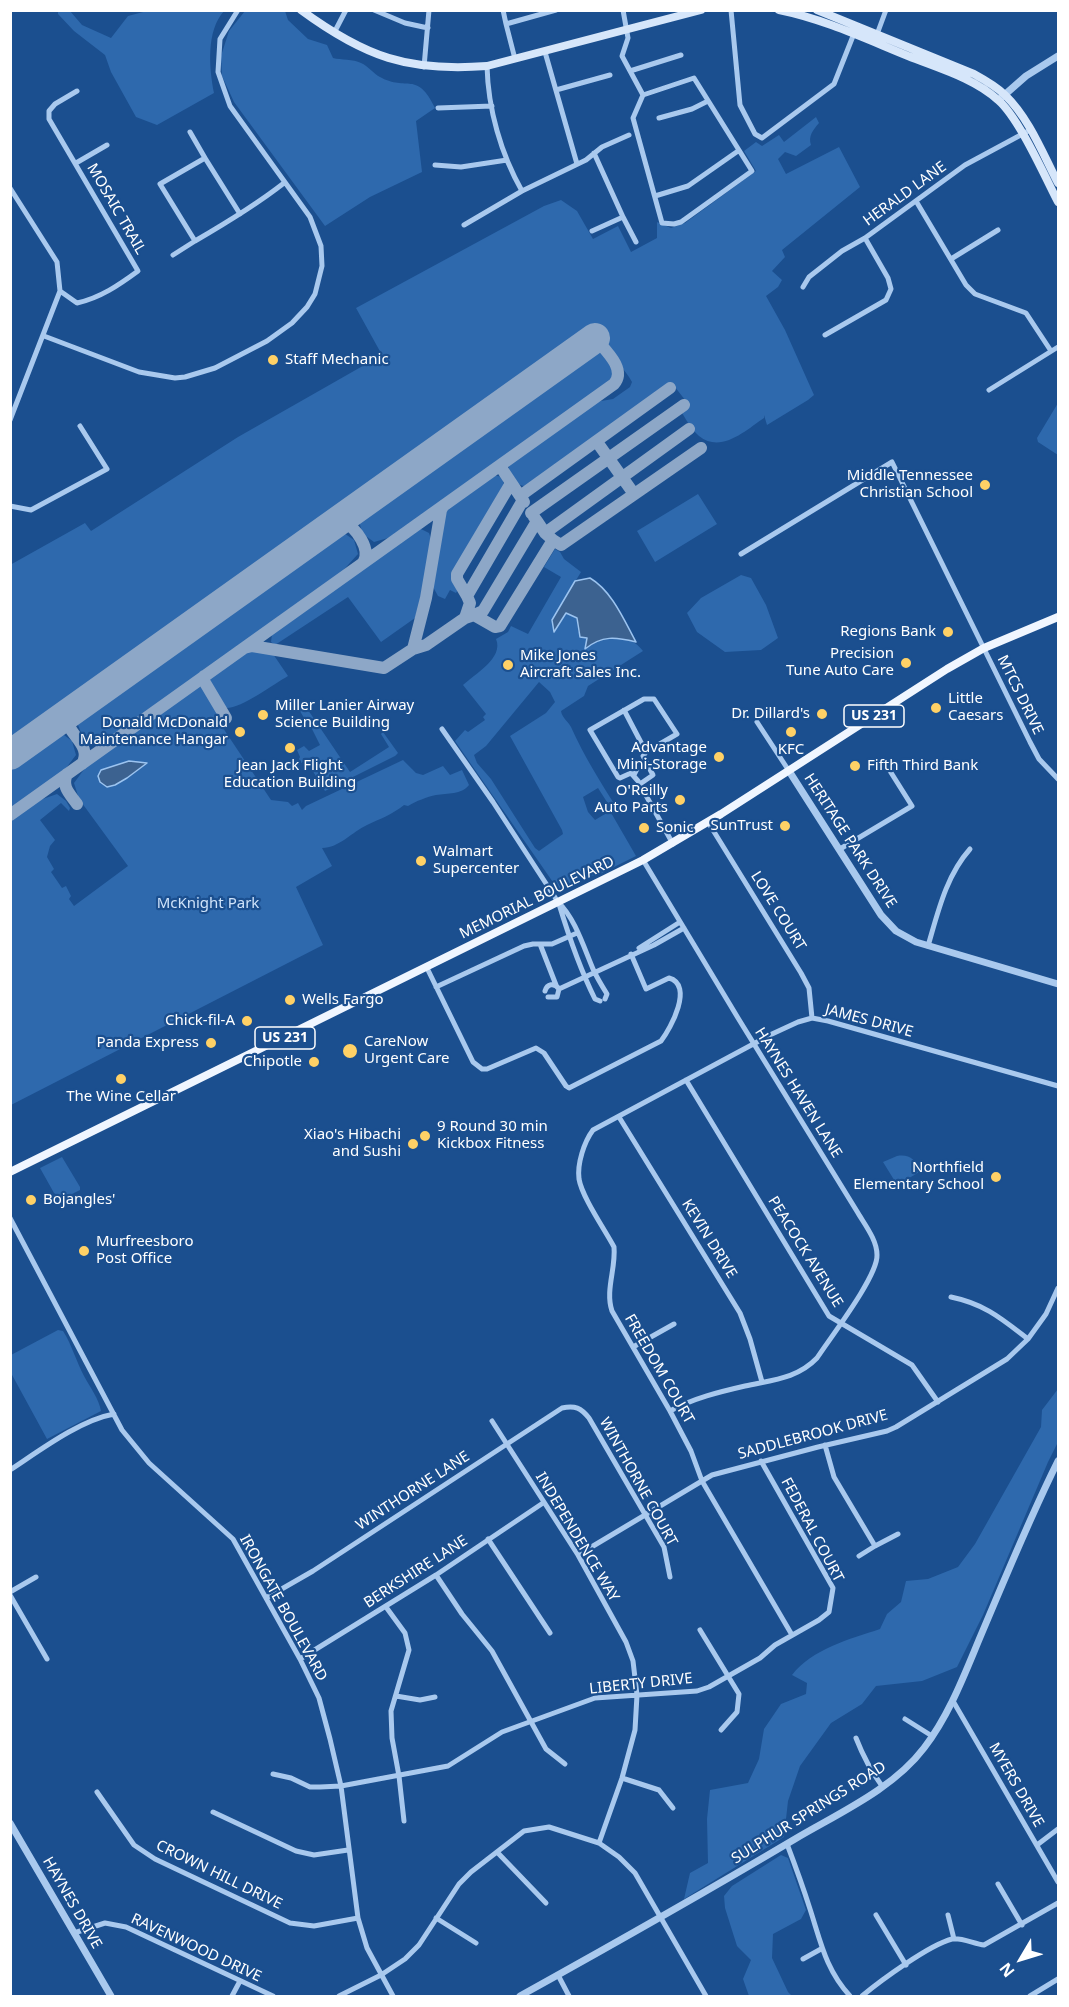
<!DOCTYPE html>
<style>
body{margin:0}
#map{position:relative;width:1069px;height:2007px;overflow:hidden;background:#1b4f8f;font-family:"Noto Sans",sans-serif}
canvas{display:block}
.frame{position:absolute;inset:0;border:12px solid #fff;pointer-events:none}
.north{position:absolute;left:991px;top:1929px;width:60px;height:60px;-webkit-text-stroke:4px #1b4f8f;paint-order:stroke;rotate:232deg;font-size:16px;font-weight:700;line-height:24px;text-align:center;color:#fff}
.north::after{content:'';display:block;margin:auto;width:21px;height:27px;background:#fff;clip-path:polygon(50% 0,100% 100%,50% 72%,0 100%)}
</style>
<div id="map">
<canvas width="1069" height="2007"></canvas>
<div class="frame"></div>
<div class="north">N</div>
</div>
<script>
const c = document.querySelector('canvas').getContext('2d');
c.lineJoin = 'round';
function fillPath(path, color) {
  c.fillStyle = color;
  c.fill(path, 'evenodd');
}
function trace(path, color, width, dash) {
  c.strokeStyle = color;
  c.lineWidth = width;
  c.lineCap = dash ? 'butt' : 'round';
  c.setLineDash(dash || []);
  c.stroke(path);
}
function drawText(font, color, halo, rows, align = 'center') {
  c.font = font + ' "Noto Sans",sans-serif';
  c.lineWidth = 4.5;
  c.setLineDash([]);
  c.textBaseline = 'middle';
  c.strokeStyle = halo;
  c.fillStyle = color;
  for (const [text, x, y, turn = 0] of rows) {
    c.save();
    c.translate(x, y);
    c.rotate((+turn || 0) * Math.PI / 180);
    c.textAlign = isNaN(turn) ? turn : align;
    if (halo) c.strokeText(text, 0, 0);
    c.fillText(text, 0, 0);
    c.restore();
  }
}
const green = new Path2D(`
 M58,11H70L82,25L111,38L128,16L147,11H224C206,31 209,68 214,93L157,125L136,117L111,72L105,55L74,31L58,14Z
 M245,11H285L288,20L308,39L327,45L333,58C341,60 353,59 361,63C368,66 374,74 380,77C407,92 417,70 435,108L416,121L422,172L370,197L325,226L234,102L222,76L221,56L229,31Z
 M816,117L819,123C813,130 808,136 811,145L796,156L785,152L778,159L786,174L839,147L860,187L782,250L785,257L772,271L782,280L778,287L766,296L785,330L814,395L808,400L767,425L764,415V418C746,430 721,454 699,436C692,430 687,421 682,413V410L689,405L671,382L526,487L515,483C510,475 505,468 513,460L595,402L613,399L630,387L632,382L629,377L592,326L11,742L10,565L85,523L91,531L238,437L382,355L356,308L544,206L561,200L577,211L593,239L618,226L631,252L657,238V222L671,228L685,223L756,171L744,151L756,142L762,146L779,135L784,142Z
 M593,351L602,353L613,367L612,380L395,536L374,542L363,534L358,519Z
 M1058,403V455L1038,442L1037,438Z
 M492,475L503,477L504,488L452,574L459,588L456,593L450,590L445,599L438,596L432,585L444,514L451,505Z
 M698,494L717,524L655,562L637,531Z
 M421,529L429,533L431,539L424,589L415,618L381,642L348,597L275,645L271,642L272,634L277,630L416,530Z
 M341,531L354,540L358,554L338,576L145,712L154,708L114,737L94,743L82,735L76,720Z
 M555,549L560,552L564,559L581,572L552,620L555,631L566,613L577,618L578,631L587,638L586,649C603,634 629,632 643,651L588,686L584,696L561,711C562,718 568,721 571,727C584,756 601,783 618,810L614,813L598,788L583,797L588,812L595,820L610,811L636,856L598,875C585,874 572,888 557,888L455,741L465,730L468,732L485,720L483,717L486,714L463,685C475,674 504,658 496,639L508,632L511,626L528,634L561,577L544,567ZM539,682L550,692L555,702L546,713L510,736L562,830L563,834L539,851L535,848L491,779L477,763L474,755L486,746Z
 M741,575L751,578L766,605L778,638L761,650L725,652L697,632L687,613L701,598Z
 M248,651L273,654L288,676C274,684 239,710 225,708L211,686L210,679Z
 M196,687H203L223,721V728L271,800L288,802L292,806L298,803L302,810L306,806L403,760L416,773L423,775L443,766L450,775L462,770L469,785C461,795 448,793 436,795C427,797 416,801 408,806L404,805C393,814 380,819 367,825C352,832 339,848 322,848L332,866L296,887L323,945L11,1105V820L37,801L57,794L66,801L70,808L69,811L61,803L40,820L55,840L50,846L47,857L54,869L51,872L62,888L66,886L71,896L69,899L74,906L128,866L79,799L74,783L88,764Z
 M304,704L350,772L389,747L381,734L383,732L398,753L395,756L325,791L306,760L301,763L299,759L300,757L297,750L304,746L309,751L320,745L308,721H306L298,708Z
 M60,732L72,741L76,755L63,772L11,810V767Z
 M897,1156C910,1154 915,1160 921,1171L899,1184L896,1183L883,1162Z
 M62,1157L80,1187V1190L58,1201L59,1196L54,1193L40,1168Z
 M58,1330L63,1331C72,1345 76,1361 84,1376C90,1387 99,1399 101,1411L47,1439L11,1373V1355Z
 M1058,1389V1442L1048,1462L983,1615L957,1667L922,1681L876,1686L862,1704L831,1723L800,1766L788,1801L784,1837L684,1899L690,1873L708,1863L707,1819L710,1790L748,1783L759,1759L764,1729L781,1704L806,1694L807,1683L792,1675C812,1649 850,1639 880,1629L887,1614L901,1602L906,1581L928,1579L958,1567L975,1544L1041,1427L1042,1410Z
 M781,1855L788,1858L806,1910L801,1919L773,1934L772,1958L788,1992L792,1996H749L743,1979L751,1960L737,1946L725,1908L724,1896L732,1886Z`);
const water = new Path2D(`
 M590,578C612,591 624,620 636,642C616,637 602,635 585,649L587,638L580,637L577,618L566,613L554,632L552,620L575,581Z
 M129,761L147,763L127,778L115,785L107,787L100,782L98,776L101,770Z`);
const taxiway = new Path2D(`
 M597,442L634,494
 M500,466L524,502
 M520,496L670,388
 M523,500L467,596L470,603L465,618L474,615L495,627L500,626L553,540L545,533L537,521
 M531,513L684,405
 M331,526L343,522C356,527 372,550 363,563
 M545,533L689,429
 M553,540L561,545L701,448
 M467,596L457,579V574L511,483
 M474,615L483,611L537,521L534,517
 M244,648L252,646L384,668L413,649L426,598L441,510L444,505
 M413,649L426,645L465,618
 M204,676V681L226,718
 M72,711L67,722C72,737 92,747 82,764
 M52,725L59,723L68,726
 M67,774C61,787 70,794 77,804
 M10,815L614,384C627,369 605,350 595,338`);
const runway = new Path2D(`
 M10,755L595,338`);
const minor = new Path2D(`
 M374,10L405,23L428,28
 M503,10L506,24
 M623,10L628,38L622,56L643,95L633,118L662,223L674,224L681,222L752,171L694,78L643,95
 M731,10L740,105L755,134L762,138L834,84L855,31
 M334,33L346,10
 M876,37L886,10
 M545,52L577,164
 M515,59L506,24L556,10
 M487,66C488,109 501,154 522,191
 M424,67L429,10
 M630,71L681,55
 M556,90L610,75
 M438,108L492,106
 M659,118L692,109L708,101
 M190,132L205,158
 M76,163L107,145
 M435,165L461,167L507,160
 M10,188L57,262L60,291L10,420
 M655,196L688,186L738,151
 M916,201L966,285L975,294L1026,313L1051,351
 M240,214L205,158L160,184L195,241C226,223 256,205 284,183
 M623,217L636,242
 M464,225L522,191L586,160L602,147L629,135
 M592,231L623,217L594,153
 M173,255L195,241
 M951,259L998,230
 M803,287L809,277L842,251L865,238L965,165L1030,130
 M60,291L77,303C100,298 119,285 138,271L49,119V111L55,104L77,91
 M825,335L886,300L891,289L888,278L865,238
 M44,336L139,372L175,378L185,377L215,368L267,341L292,323L307,307L315,294L322,266L321,246L310,217L230,106L218,72L220,39L238,10
 M989,390L1058,347
 M10,506L31,510L107,469L80,426
 M741,554L892,462L1030,742L1039,759L1058,779
 M624,710L646,752
 M757,722L789,771
 M442,729L493,802L558,902C575,918 584,948 593,969C597,978 602,986 607,994L605,999
 M634,775L637,769L646,762L643,756L646,752L677,734L654,699H644L590,730L618,777L620,778L631,773L638,781L673,844
 M640,784L653,775L646,762
 M708,822L801,973L809,988L812,1018
 M840,849L912,806L890,771
 M643,860L738,1018L858,1213C865,1225 877,1240 877,1255C878,1276 830,1338 817,1358C797,1379 771,1380 745,1386C719,1392 694,1398 670,1411
 M559,904C569,937 580,969 595,999L600,1001
 M540,944L556,985
 M928,946C938,912 946,876 970,849
 M639,948L680,922
 M427,968L473,1062L482,1069H487L536,1048L544,1053L566,1086L569,1088L661,1041C671,1028 694,985 669,978L646,989L631,954
 M436,987L524,946L533,944H552L577,933
 M559,989L654,945L684,928
 M545,991C547,984 554,982 559,989L557,997H548
 M686,1080L829,1316L912,1365L938,1402
 M619,1117L740,1313L750,1339L762,1382
 M10,1218L122,1430L149,1463L233,1539L300,1659L319,1698L330,1739L341,1786L358,1918L367,1948L393,1996
 M951,1297C985,1304 1002,1319 1028,1339
 M633,1347L674,1324
 M492,1421L578,1555L626,1642L633,1661L637,1695L635,1730L622,1778L599,1843
 M825,1445L834,1477L875,1546L898,1534
 M10,1470C39,1451 80,1420 114,1414
 M488,1539L550,1633
 M578,1555L712,1475L818,1447L887,1431L896,1427L1007,1359L1028,1339L1046,1314L1058,1288
 M859,1556L875,1546
 M436,1575L462,1614L492,1651L546,1749L565,1764
 M10,1592L36,1577
 M10,1595L47,1659
 M266,1598L313,1571L562,1408C575,1405 581,1408 589,1418L664,1547L670,1577
 M386,1607L405,1633L409,1650L391,1711L392,1738L399,1776L404,1821
 M700,1630L739,1694L737,1712L721,1730
 M792,1635L702,1481L691,1451L670,1411L612,1311C605,1290 616,1269 614,1247C605,1230 582,1197 579,1179C577,1164 584,1142 593,1130L772,1034L798,1022L812,1018L828,1021L1058,1086
 M300,1659L436,1575L543,1503
 M396,1696L420,1700L435,1697
 M953,1701L1058,1882
 M905,1719L932,1736
 M856,1738C863,1756 871,1771 882,1786
 M273,1774L291,1778L310,1787H320L341,1786L448,1766L502,1732L595,1698L697,1691L709,1687L760,1658L775,1645L819,1620L829,1612L833,1588L761,1461
 M622,1778L659,1790L673,1808
 M97,1792L134,1845L155,1859L290,1923L314,1926L358,1918
 M213,1812L296,1851L314,1855L348,1850
 M787,1844C795,1865 803,1887 810,1909C821,1943 826,1970 850,1996
 M1037,1845L1058,1829
 M497,1852L546,1903
 M998,1884L1022,1925
 M876,1915L906,1965
 M948,1915L954,1939
 M436,1918L476,1943
 M74,1933L105,1923L126,1927L273,1996
 M803,1959L821,1949
 M558,1975L569,1996
 M232,1996L240,1981
 M339,1996L381,1975L405,1959L419,1945L459,1884L471,1872L524,1831L549,1827L599,1843L619,1857L635,1873L706,1996
 M862,1996C880,1981 929,1945 952,1939C960,1937 975,1944 984,1945L1058,1903
 M1030,1996L1058,1979`);
const tertiary = new Path2D(`
 M1001,98L1026,76L1058,56
 M789,771L881,915L896,931L916,942L1058,984
 M10,1823L111,1996
 M520,1996C612,1945 704,1893 795,1839C839,1813 893,1789 924,1748C950,1714 965,1673 981,1635C1006,1576 1030,1517 1058,1461`);
const secondary = new Path2D(`
 M301,10C365,57 408,72 487,66L701,10
 M779,10C824,19 866,39 908,56C938,68 974,78 998,100C1019,118 1044,175 1058,202
 M817,10L974,74C985,80 996,86 1005,95C1029,118 1043,154 1058,183`);
const primary = new Path2D(`
 M10,1172L643,860L721,814L947,669L984,648L1058,617`);
const markers = [
 [273,360,6,"#ffd166"],
 [985,485,6,"#ffd166"],
 [948,632,6,"#ffd166"],
 [906,663,6,"#ffd166"],
 [508,665,6,"#ffd166"],
 [936,708,6,"#ffd166"],
 [822,714,6,"#ffd166"],
 [263,715,6,"#ffd166"],
 [240,732,6,"#ffd166"],
 [791,732,6,"#ffd166"],
 [290,748,6,"#ffd166"],
 [719,757,6,"#ffd166"],
 [855,766,6,"#ffd166"],
 [680,800,6,"#ffd166"],
 [785,826,6,"#ffd166"],
 [644,828,6,"#ffd166"],
 [421,861,6,"#ffd166"],
 [290,1000,6,"#ffd166"],
 [247,1021,6,"#ffd166"],
 [211,1043,6,"#ffd166"],
 [350,1051,8,"#ffd166"],
 [314,1062,6,"#ffd166"],
 [121,1079,6,"#ffd166"],
 [425,1136,6,"#ffd166"],
 [413,1144,6,"#ffd166"],
 [996,1177,6,"#ffd166"],
 [31,1200,6,"#ffd166"],
 [84,1251,6,"#ffd166"]
];
const shields = [
 [874,716,60],
 [285,1038,60]
];
const shieldNames = [
 ["US 231",874,716],
 ["US 231",285,1038]
];
const streetNames = [
 ["HERALD LANE",905,194,-36],
 ["MOSAIC TRAIL",116,209,60],
 ["MTCS DRIVE",1020,695,64],
 ["HERITAGE PARK DRIVE",850,841,57],
 ["MEMORIAL BOULEVARD",537,898,-26],
 ["LOVE COURT",778,911,58],
 ["JAMES DRIVE",869,1021,15],
 ["HAYNES HAVEN LANE",798,1093,58],
 ["KEVIN DRIVE",709,1239,58],
 ["PEACOCK AVENUE",805,1252,58],
 ["FREEDOM COURT",659,1369,60],
 ["SADDLEBROOK DRIVE",813,1435,-15],
 ["WINTHORNE COURT",638,1482,61],
 ["WINTHORNE LANE",413,1491,-33],
 ["FEDERAL COURT",812,1530,62],
 ["INDEPENDENCE WAY",577,1537,59],
 ["BERKSHIRE LANE",416,1572,-33],
 ["IRONGATE BOULEVARD",283,1608,61],
 ["LIBERTY DRIVE",641,1684,-6],
 ["MYERS DRIVE",1016,1785,60],
 ["SULPHUR SPRINGS ROAD",809,1813,-32],
 ["CROWN HILL DRIVE",219,1875,26],
 ["HAYNES DRIVE",72,1903,60],
 ["RAVENWOOD DRIVE",196,1948,25]
];
const poiNames = [
 ["Staff Mechanic",285,360,"left"],
 ["Middle Tennessee",973,476],
 ["Christian School",973,493],
 ["Regions Bank",936,632],
 ["Precision",894,654],
 ["Tune Auto Care",894,671],
 ["Mike Jones",520,656,"left"],
 ["Aircraft Sales Inc.",520,673,"left"],
 ["Little",948,699,"left"],
 ["Caesars",948,716,"left"],
 ["Miller Lanier Airway",275,706,"left"],
 ["Science Building",275,723,"left"],
 ["Dr. Dillard's",810,714],
 ["Donald McDonald",228,723],
 ["Maintenance Hangar",228,740],
 ["Advantage",707,748],
 ["Mini-Storage",707,765],
 ["KFC",791,750,"center"],
 ["Jean Jack Flight",290,766,"center"],
 ["Education Building",290,783,"center"],
 ["Fifth Third Bank",867,766,"left"],
 ["O'Reilly",668,791],
 ["Auto Parts",668,808],
 ["SunTrust",773,826],
 ["Sonic",656,828,"left"],
 ["Walmart",433,852,"left"],
 ["Supercenter",433,869,"left"],
 ["Wells Fargo",302,1000,"left"],
 ["Chick-fil-A",235,1021],
 ["CareNow",364,1042,"left"],
 ["Urgent Care",364,1059,"left"],
 ["Panda Express",199,1043],
 ["Chipotle",302,1062],
 ["The Wine Cellar",121,1097,"center"],
 ["9 Round 30 min",437,1127,"left"],
 ["Kickbox Fitness",437,1144,"left"],
 ["Xiao's Hibachi",401,1135],
 ["and Sushi",401,1152],
 ["Northfield",984,1168],
 ["Elementary School",984,1185],
 ["Bojangles'",43,1200,"left"],
 ["Murfreesboro",96,1242,"left"],
 ["Post Office",96,1259,"left"]
];
const parkNames = [
 ["McKnight Park",208,904]
];
fillPath(green, '#2e69ad');
fillPath(water, '#3c6290');
trace(water, '#9cc4f0', 1.5);
trace(taxiway, '#8da7c7', 12);
trace(runway, '#8da7c7', 30);
trace(minor, '#a9c9ee', 5);
trace(tertiary, '#a9c9ee', 7);
trace(secondary, '#d6e6fa', 8);
trace(primary, '#f0f6ff', 8);
for (const [x, y, r, color] of markers) {
  const dot = new Path2D();
  dot.arc(x, y, r, 0, 2 * Math.PI);
  c.fillStyle = color;
  c.fill(dot);
  trace(dot, '#1b4f8f', 2);
}
for (const [x, y, w] of shields) {
  const box = new Path2D();
  box.roundRect(x - w / 2, y - 11, w, 22, 4.5);
  c.fillStyle = '#1b4f8f';
  c.fill(box);
  trace(box, '#fff', 1.5);
}
drawText('bold 14px', '#fff', null, shieldNames);
drawText('15px', '#fff', '#1b4f8f', streetNames);
drawText('15px', '#fff', '#1b4f8f', poiNames, 'right');
drawText('15px', '#cfe3fa', '#1b4f8f', parkNames);
</script>
